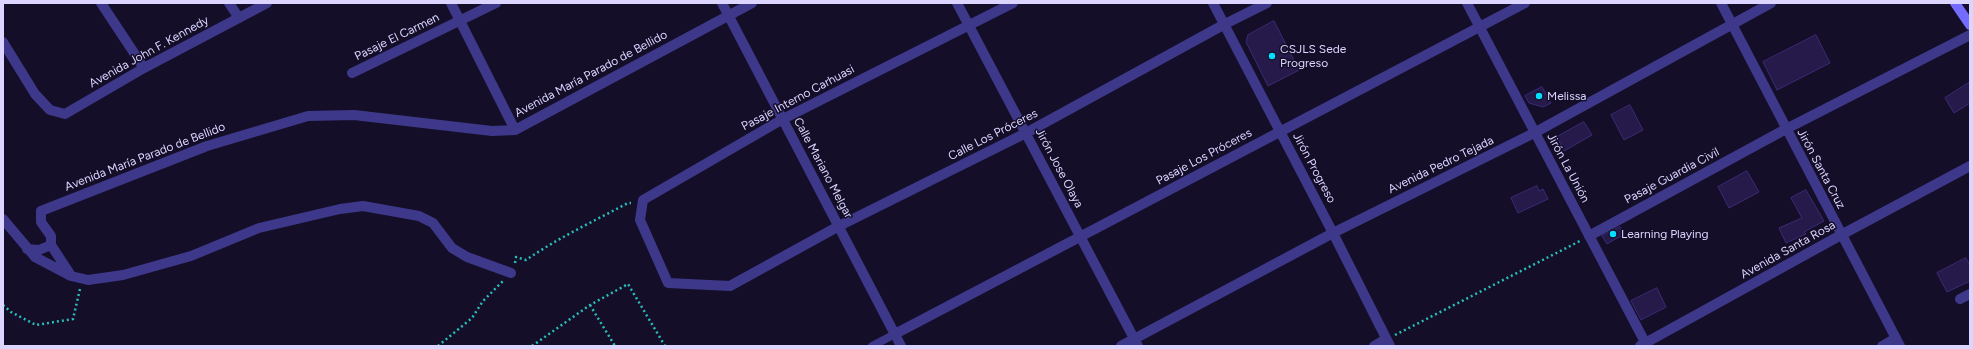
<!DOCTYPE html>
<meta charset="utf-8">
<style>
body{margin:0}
#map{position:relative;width:1973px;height:349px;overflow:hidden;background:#140e28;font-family:Figtree,sans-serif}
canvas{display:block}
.frame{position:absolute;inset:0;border:4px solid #dbd5ff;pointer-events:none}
</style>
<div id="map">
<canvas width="1973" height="349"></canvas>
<div class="frame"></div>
</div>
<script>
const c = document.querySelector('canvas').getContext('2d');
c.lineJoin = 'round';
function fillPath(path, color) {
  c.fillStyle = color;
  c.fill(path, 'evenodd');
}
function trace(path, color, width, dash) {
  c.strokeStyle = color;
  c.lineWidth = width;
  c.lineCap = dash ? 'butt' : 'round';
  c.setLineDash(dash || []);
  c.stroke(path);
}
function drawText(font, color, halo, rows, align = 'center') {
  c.font = font + ' Figtree,sans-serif';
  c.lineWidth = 3;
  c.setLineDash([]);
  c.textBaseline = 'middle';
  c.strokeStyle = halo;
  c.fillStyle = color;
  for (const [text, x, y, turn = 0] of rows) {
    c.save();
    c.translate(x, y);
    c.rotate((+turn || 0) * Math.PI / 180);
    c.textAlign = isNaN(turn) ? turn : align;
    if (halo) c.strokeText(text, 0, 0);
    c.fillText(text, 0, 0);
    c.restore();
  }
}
const building = new Path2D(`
 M1274,21L1299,70L1268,86L1246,42L1248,35Z
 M1816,35L1830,63L1777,90L1763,62Z
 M1970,82V103L1954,113L1945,98Z
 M1542,87L1551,103L1543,107L1529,103L1525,96Z
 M1630,105L1643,130L1624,140L1611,115Z
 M1584,122L1592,135L1564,151L1557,137Z
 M1747,171L1759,192L1729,208L1718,187Z
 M1537,186L1539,191L1543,189L1548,199L1518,213L1511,198Z
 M1806,190L1824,221L1804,232L1806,234L1786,243L1779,228L1802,218L1791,198Z
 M1620,227L1624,234L1607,244L1602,236Z
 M1966,258L1970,266V281L1947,292L1937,273Z
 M1657,288L1666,307L1641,320L1631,301Z`);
const path = new Path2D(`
 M515,263L516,257L526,260C558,238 594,221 628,203H631
 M3,305L11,312L36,325L73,319L80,289
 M590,305L615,346
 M1395,335L1580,241
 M438,346L472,318L483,301L503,281
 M532,346L590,305L628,284L665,346`);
const service = new Path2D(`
 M872,346L895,334`);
const minor = new Path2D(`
 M101,3L144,68
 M229,3L239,18
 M451,3L515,130
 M722,3L901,346
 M957,3L1138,346
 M1013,3L783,119L643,200L640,220L668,283L730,286L839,226L1026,133L1225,24L1267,3
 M1467,3L1647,346
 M1721,3L1900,346
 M3,42L35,94L50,110L65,114L144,68L267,3
 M352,73L496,3
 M3,219L35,257L71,276L88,280L123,275L191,256L259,228L340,209L363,206L419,216L433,223L452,248L467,257L511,273
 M1589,236L1786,129L1970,35
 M51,245L70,274
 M27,249L39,250L51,245V236L41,222V211L207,146L308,116L354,115L492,131L515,130L752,3
 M1960,299L1970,294
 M895,334L1525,3
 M1121,346L1333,233L1534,133L1771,3
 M1374,346L1386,339
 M1640,346L1841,235L1970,166
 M1882,346L1896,338`);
const tertiary = new Path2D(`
 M1213,3L1333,233L1390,346`);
const secondary = new Path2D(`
 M1955,3L1970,25`);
const markers = [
 [1272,56,4,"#01deff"],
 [1539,96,4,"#01deff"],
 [1613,234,4,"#01deff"]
];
const streetNames = [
 ["Pasaje El Carmen",397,37,-26],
 ["Avenida John F. Kennedy",149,52,-29],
 ["Avenida María Parado de Bellido",591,74,-28],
 ["Pasaje Interno Carhuasi",798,98,-28],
 ["Calle Los Próceres",993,135,-27],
 ["Avenida María Parado de Bellido",145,157,-21],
 ["Pasaje Los Próceres",1204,157,-28],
 ["Avenida Pedro Tejada",1441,165,-26],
 ["Calle Mariano Melgar",823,168,62],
 ["Jirón Jose Olaya",1059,168,62],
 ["Jirón Progreso",1314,168,62],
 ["Jirón La Unión",1568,168,62],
 ["Jirón Santa Cruz",1821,169,62],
 ["Pasaje Guardia Civil",1672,176,-28],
 ["Avenida Santa Rosa",1788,250,-29]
];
const poiNames = [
 ["CSJLS Sede",1280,49],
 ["Progreso",1280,63],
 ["Melissa",1547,96],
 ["Learning Playing",1621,234]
];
fillPath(building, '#251a49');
trace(building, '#3c2b76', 1);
trace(path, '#2abeb9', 2.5, [2, 3]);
trace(service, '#3d3889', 8);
trace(minor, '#3d3889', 10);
trace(tertiary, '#3d3889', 10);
trace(secondary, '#746cff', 10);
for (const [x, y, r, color] of markers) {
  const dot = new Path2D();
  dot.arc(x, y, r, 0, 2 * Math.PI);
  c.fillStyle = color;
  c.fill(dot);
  trace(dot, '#140e28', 1.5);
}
drawText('12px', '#dbd5ff', '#140e28', streetNames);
drawText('12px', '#dbd5ff', '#140e28', poiNames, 'left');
</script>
